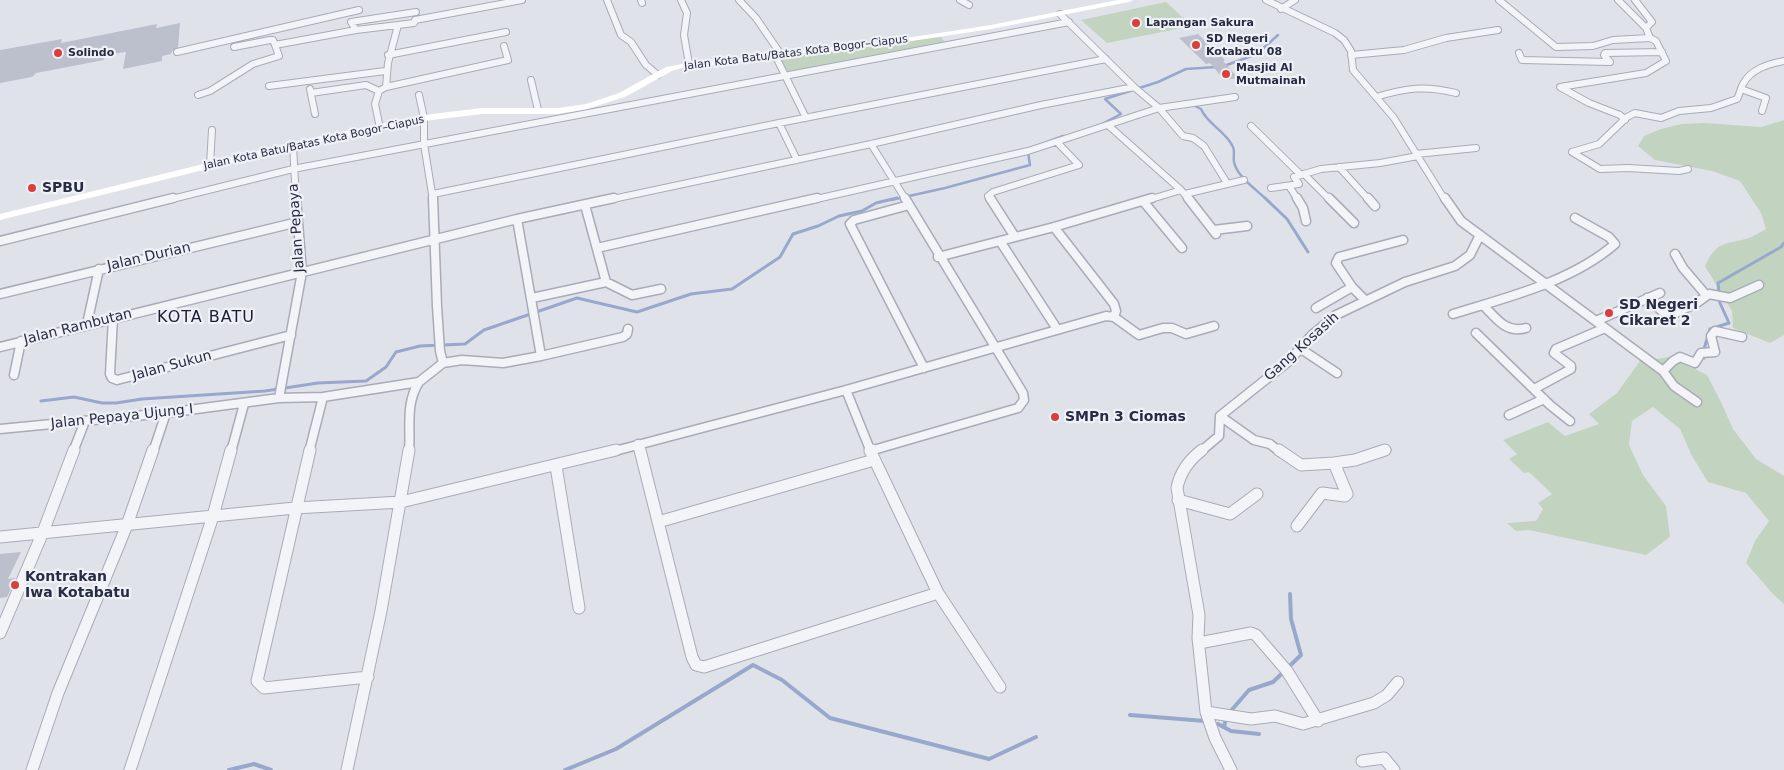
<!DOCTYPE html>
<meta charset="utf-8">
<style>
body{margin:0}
canvas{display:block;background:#e0e2ea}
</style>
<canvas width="1784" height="770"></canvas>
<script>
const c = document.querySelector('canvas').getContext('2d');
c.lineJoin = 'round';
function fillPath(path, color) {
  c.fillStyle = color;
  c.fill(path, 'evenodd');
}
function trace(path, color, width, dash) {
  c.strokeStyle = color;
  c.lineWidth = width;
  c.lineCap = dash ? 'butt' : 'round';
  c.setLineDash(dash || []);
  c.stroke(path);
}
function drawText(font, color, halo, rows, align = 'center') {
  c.font = font + ' "DejaVu Sans",sans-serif';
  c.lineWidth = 4.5;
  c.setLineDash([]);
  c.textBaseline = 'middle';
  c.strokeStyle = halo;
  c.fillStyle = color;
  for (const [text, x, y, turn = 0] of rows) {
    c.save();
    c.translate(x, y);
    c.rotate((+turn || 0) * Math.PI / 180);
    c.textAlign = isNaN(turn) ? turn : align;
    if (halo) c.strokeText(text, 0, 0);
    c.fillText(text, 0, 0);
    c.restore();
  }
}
const green = new Path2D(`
 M1166,2L1192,26L1107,43L1081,20Z
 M941,37L947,45L791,74L786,72L779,57Z
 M1784,120V335L1770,343L1733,328L1732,311L1705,266C1717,240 1725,245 1749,238C1754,236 1760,232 1766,229L1761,213L1740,181L1712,171L1655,160L1638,146L1644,136L1661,129L1681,124L1705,123L1761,127Z
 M1670,357L1707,375L1721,402L1733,429L1756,459L1784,476V604L1773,594L1746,563L1755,541L1769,521L1746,493L1708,482L1692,456L1680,429L1653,407L1632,421L1629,445L1643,475L1666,506L1670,537L1646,555L1529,530L1516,531L1507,523L1536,521L1543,509L1538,503L1552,494L1529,472L1524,473L1509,459L1517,454L1503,440L1548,422L1565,436L1599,424L1589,414L1617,393L1640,361Z`);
const streamFar2 = new Path2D(`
 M1224,66L1257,54L1278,35
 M1195,106L1201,109C1207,124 1226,131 1233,147C1235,151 1233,157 1234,162C1237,177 1257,190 1267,200
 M1102,124L1121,114L1105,99L1158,82L1186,69L1216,67
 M1034,147L1063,136
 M891,200L945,188L1030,165L1028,152`);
const streamFar1 = new Path2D(`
 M1265,198L1287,219L1308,252
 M1704,358V349L1710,329L1729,323L1720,303L1718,283L1781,247L1784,243
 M41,401L74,397L102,403H116L142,399L265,391L318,383L366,381L386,367L396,352L420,346L465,344L484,330L577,298L637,312L691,294L732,289L780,257L793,234L818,226L839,216L862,211L876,203L897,198`);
const stream = new Path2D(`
 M1229,713L1249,690L1273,682L1301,655L1291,619L1290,594
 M1130,715L1205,721
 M1218,724L1231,731L1259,734
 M1224,727L1226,718
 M229,770L254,764L271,770
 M565,770L616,749L753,665L782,680L830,718L989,759L1036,737`);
const building = new Path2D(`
 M180,23L178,47L172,51L171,54L162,56V61L123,69L126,52L106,55L104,60L36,73L32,77L0,83V50L62,39L61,43L157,24L156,28Z
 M1198,34L1225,60L1223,61L1238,78L1224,80L1210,63L1206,64L1179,38Z
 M21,552L8,579L16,578L7,597L0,598V554Z`);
const streetFar2 = new Path2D(`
 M607,0L621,35L631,42L646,65L658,75
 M641,0L642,3
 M681,0L687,13L684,35L689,64
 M739,0L756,18L782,56
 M960,0L969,5
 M1266,0L1335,33L1344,40L1351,51L1353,70L1394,118L1445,200
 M1499,0L1556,47L1593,46L1613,40L1650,38
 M1618,0L1646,28L1650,38L1656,41L1666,61L1646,73L1560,87L1589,103L1620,115L1625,120
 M1635,0L1652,22L1646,28
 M1281,9L1295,0
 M1060,14L1134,87
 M356,30L351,22L416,12
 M234,47L270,40H273L275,45
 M177,52L359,10
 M1519,53L1522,60L1610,62L1604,55L1605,53L1662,52
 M388,55L506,32
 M1351,55L1404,50L1446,38L1498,30
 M776,57L806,118
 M531,80L538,110
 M269,86L385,71
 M386,87L388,63L398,25L414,23L415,20L522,0
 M310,89L315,114
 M1741,89L1766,98L1762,111
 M379,91L386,87L508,60L504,46
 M379,91L375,104L380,128
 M311,93L366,85L379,91
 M198,95L210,91L253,64L279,56L275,45L356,30L398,25
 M419,95L424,118V144L433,200
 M1376,97C1406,88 1425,85 1456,93
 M779,123L797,160
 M1109,126L1181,190L1189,200
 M1251,126L1300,174
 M871,144L906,200
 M293,145L296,200
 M1572,152L1599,144L1627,117L1635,113L1661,118L1679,111L1711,108L1737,99C1740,94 1740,89 1743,84C1751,69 1768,64 1784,61
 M1572,152L1600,169L1628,168L1679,171L1688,169
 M1416,154L1476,148
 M210,165L212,130
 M1339,167L1369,200
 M1304,174L1330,200
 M1227,183L1204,146L1193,138L1183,136L1159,108L1235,97
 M1289,186L1298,200
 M1271,188L1299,184L1294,177L1321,169L1380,163L1418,156
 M433,194L779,123L1106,59
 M1185,194L1244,180
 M168,200L293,169L1069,22
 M608,200L871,144L1041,105L1134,87L1159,108L1028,151L812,200
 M990,200L988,196L993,192L1079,165L1057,142
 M1148,200L1181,190`);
const streetFar1 = new Path2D(`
 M990,198L1015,237
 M1188,198L1216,234
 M1297,198L1303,208L1306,221
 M1329,198L1354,223
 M1368,198L1375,206
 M1445,198L1461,221L1663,371L1673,361L1680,357L1695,363L1701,353L1715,352L1711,336L1715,331L1742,337
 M1143,201L1182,248
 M909,205L854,220L850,224L924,368
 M517,219L614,198
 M1054,227L1114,304L1116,311L1114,317
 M1214,230L1247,226
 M0,241L173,198
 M1000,241L1057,329
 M597,248L817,198
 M1675,254L1683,268L1706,295
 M938,257L1054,227L1152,198
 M606,282L632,295L661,289
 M0,294L298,222
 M532,298L606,282L585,205
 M1647,298L1662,311L1672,315L1698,302L1709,294L1730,298L1759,285
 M1365,300L1352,287L1336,263L1339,257L1403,240
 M1483,305C1496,318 1506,334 1526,328
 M1316,308L1352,287
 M1453,314C1508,297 1571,282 1615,244L1609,237L1575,218
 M113,318L110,374L112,378L117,380L291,335
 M1596,321L1660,293
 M87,324L99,269
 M1476,333L1550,405L1570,421
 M0,347L517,219L541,356L503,363L462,360L443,363
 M1301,349L1337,373
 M541,356L623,337L627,334L628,329
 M1663,371L1674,386L1697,402
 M14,375L21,341
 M1534,389L1571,369V366L1554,353L1556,349L1605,328
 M846,390L871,452
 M279,398L302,272L296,198
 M1509,415L1544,399
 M1220,416L1254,440L1270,444L1280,452
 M0,429L166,413L279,398L323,397
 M638,444L640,452
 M870,451L1018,408L1024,400L1023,393L905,198
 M73,452L85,421
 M153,452L166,413
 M231,452L244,404
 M309,452L323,397L419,382L443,363L440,351L437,306L433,198
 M409,452C411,427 405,404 419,382
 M611,452L846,390L1106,316L1114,317L1139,335L1163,328H1172L1186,334L1214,326
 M1200,452L1219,436L1220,416L1289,361L1312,335L1336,315L1405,282L1455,266L1470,255L1480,235
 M1381,452L1386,450`);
const street = new Path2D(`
 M310,450L257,681L264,688L368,677
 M640,450L692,657L696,665L704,667L938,593
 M870,450L938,593L1000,687
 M1202,450C1189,460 1180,472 1177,488L1199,615L1198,638L1206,712L1215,738L1231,770
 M1279,450L1301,465L1334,463L1347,494L1345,496L1322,493L1297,526
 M870,451L872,450
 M1334,463L1355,460L1385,450
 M556,466L579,608
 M1178,500L1230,514L1257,494
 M658,522L874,460
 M0,537L295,508L401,502L616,450
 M0,633L43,532L74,450
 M1199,643L1251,633L1256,635L1287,671L1318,721
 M1206,712L1251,719L1275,716L1303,724L1374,703L1387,695L1398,682
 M1362,761L1384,758L1394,770
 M32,770L58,693L127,525L153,450
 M130,770L213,516L231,450
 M347,770L381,611L409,450`);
const secondary = new Path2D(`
 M1118,0H1133L1129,2L991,29L905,42L782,58L682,68L672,71L625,97L587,109L558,114H482L424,121L293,148L0,220V214L293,142L424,115L482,108H558L586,104L619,93L666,67L682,64C785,53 889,42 991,25C1033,17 1075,8 1118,0Z`);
const markers = [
 [1136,23,5,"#d8403c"],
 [1196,45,5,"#d8403c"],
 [58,53,5,"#d8403c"],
 [1226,74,5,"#d8403c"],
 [32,188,5,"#d8403c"],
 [1609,313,5,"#d8403c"],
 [1055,417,5,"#d8403c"],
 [15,585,5,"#d8403c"]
];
const farPoinames = [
 ["Lapangan Sakura",1146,23],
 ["SD Negeri",1206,39],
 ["Kotabatu 08",1206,52],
 ["Solindo",68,53],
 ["Masjid Al",1236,68],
 ["Mutmainah",1236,81]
];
const farStreetnames = [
 ["Jalan Kota Batu/Batas Kota Bogor–Ciapus",796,53,-7],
 ["Jalan Kota Batu/Batas Kota Bogor–Ciapus",314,143,-12]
];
const poiNames = [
 ["SPBU",42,188],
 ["SD Negeri",1619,305],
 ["Cikaret 2",1619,321],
 ["SMPn 3 Ciomas",1065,417],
 ["Kontrakan",25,577],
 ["Iwa Kotabatu",25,593]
];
const streetNames = [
 ["Jalan Pepaya",297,228,-94],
 ["Jalan Durian",149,257,-13],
 ["Jalan Rambutan",78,327,-14],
 ["Gang Kosasih",1302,347,-42],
 ["Jalan Sukun",172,366,-15],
 ["Jalan Pepaya Ujung I",122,417,-6]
];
const quarterNames = [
 ["KOTA BATU",206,318]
];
fillPath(green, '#c2d4c0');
trace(streamFar2, '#98a8cc', 2.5);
trace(streamFar1, '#98a8cc', 3);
trace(stream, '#98a8cc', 4);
fillPath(building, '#bcc0cd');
trace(streetFar2, '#a8abb8', 8);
trace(streetFar1, '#a8abb8', 11);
trace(street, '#a8abb8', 13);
trace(streetFar2, '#f3f4f8', 6);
trace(streetFar1, '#f3f4f8', 8);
trace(street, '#f3f4f8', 11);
fillPath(secondary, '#fff');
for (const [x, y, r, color] of markers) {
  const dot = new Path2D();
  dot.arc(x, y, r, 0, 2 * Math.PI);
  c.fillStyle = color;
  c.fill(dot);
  trace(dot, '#eff1f7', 2);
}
drawText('bold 11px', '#272c42', '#eff1f7', farPoinames, 'left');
drawText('11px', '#272c42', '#eff1f7', farStreetnames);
drawText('bold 14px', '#272c42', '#eff1f7', poiNames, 'left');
drawText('14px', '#272c42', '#eff1f7', streetNames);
c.letterSpacing = '1px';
drawText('16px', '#191e33', '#eff1f7', quarterNames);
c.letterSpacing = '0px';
</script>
